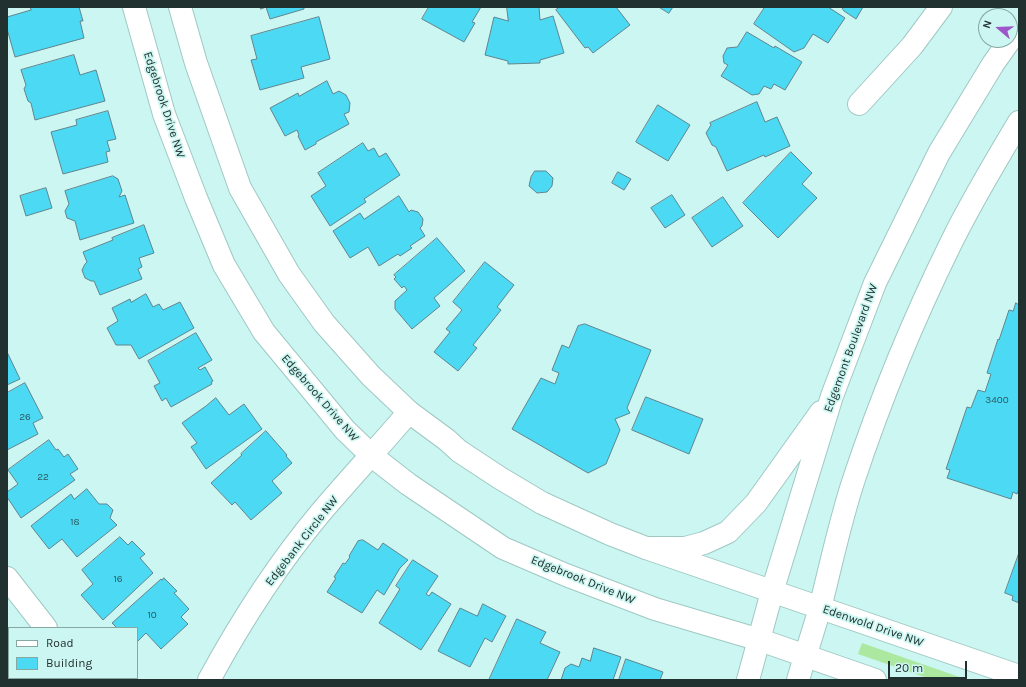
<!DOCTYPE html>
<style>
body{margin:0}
#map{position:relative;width:1026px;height:687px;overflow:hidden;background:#ccf6f1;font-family:Karla,sans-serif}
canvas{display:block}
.frame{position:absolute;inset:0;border:8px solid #20312f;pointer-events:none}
.legend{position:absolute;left:8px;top:627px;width:130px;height:52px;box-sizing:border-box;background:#ccf6f1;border:1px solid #87a7a3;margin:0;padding:5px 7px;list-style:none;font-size:12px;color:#20312f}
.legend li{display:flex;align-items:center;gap:8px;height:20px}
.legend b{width:20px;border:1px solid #87a7a3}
.north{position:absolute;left:978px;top:8px;width:40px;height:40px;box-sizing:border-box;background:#ccf6f1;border:1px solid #87a7a3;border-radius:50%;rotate:289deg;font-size:11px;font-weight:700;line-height:16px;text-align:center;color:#20312f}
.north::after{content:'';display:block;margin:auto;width:14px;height:18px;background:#9d56ca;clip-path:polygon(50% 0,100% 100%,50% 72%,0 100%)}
.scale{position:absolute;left:888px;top:661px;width:79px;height:18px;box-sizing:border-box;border:2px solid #20312f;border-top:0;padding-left:5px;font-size:12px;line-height:14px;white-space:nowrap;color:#20312f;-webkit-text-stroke:3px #ccf6f1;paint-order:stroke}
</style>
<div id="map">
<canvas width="1026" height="687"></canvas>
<div class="frame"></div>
<ul class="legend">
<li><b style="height:5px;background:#fff"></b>Road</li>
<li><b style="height:11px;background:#4bd9f3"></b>Building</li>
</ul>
<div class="north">N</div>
<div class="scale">20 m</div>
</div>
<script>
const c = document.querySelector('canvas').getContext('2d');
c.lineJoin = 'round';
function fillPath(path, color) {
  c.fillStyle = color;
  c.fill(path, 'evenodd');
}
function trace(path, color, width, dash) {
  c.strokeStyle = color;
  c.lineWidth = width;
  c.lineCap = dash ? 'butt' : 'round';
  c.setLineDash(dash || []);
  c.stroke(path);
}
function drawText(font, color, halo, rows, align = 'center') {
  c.font = font + ' Karla,sans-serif';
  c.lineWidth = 3.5;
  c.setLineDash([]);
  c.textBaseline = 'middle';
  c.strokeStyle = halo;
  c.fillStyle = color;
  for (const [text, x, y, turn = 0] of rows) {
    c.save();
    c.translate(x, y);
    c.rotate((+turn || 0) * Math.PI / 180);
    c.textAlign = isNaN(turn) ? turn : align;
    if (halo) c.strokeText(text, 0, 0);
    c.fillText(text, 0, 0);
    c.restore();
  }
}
const green = new Path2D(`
 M862,643L968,680H933L858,654Z`);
const building = new Path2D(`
 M30,7H79L83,21H80L84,38L15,57L7,29V17L31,10Z
 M260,7H304V9L270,19L266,7L261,9Z
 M429,7H481L472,22L475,23L464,42L422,19Z
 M507,7H539L540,20L553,16L564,53L540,60V63L508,64V61L485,55L494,17L508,21Z
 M560,7H616L630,25L593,53L588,47L585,48L556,10Z
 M659,7H673L669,13Z
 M765,7H828L845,18L828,43L813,34L804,48L794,52L754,24Z
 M842,7H863L856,19L844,11Z
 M319,17L330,59L301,67L304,78L260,90L251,60L257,59L251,36Z
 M747,32L774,48L775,46L802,62L785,90L774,84L771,89L764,86L759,94L752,95L721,76L728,65L724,63L723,56L727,48L737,47Z
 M74,55L80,75L96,70L105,101L35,120L31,103L28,101L24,89L26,85L21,70Z
 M327,81L333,94L339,91L346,95L350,103L349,112L344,114L349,124L316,142V144L305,150L298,136L299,135L297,130L285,136L270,108L298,93L299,96Z
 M757,102L765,122L777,117L790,146L765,157L764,155L727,171L716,147L712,145L706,133L711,125L710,123Z
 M658,105L690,125L668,161L636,142Z
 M108,111L116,139L107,141L110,151L106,152L108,162L63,174L51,132L77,125L76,120Z
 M363,143L368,151L374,148L379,157L386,153L400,175L364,199L366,202L330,226L311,196L326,186L318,173Z
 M791,152L812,173L802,184L817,198L778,238L743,203Z
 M535,171H546L553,178L552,186L547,192L537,193L529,186L531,177Z
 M618,172L631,179L624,190L612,183Z
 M113,176L118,179L122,191L119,197L125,195L134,223L80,240L75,221L67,218L65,211L69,204L65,191Z
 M46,188L52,208L26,216L20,196Z
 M672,195L685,215L665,228L651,208Z
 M399,196L409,212L411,210L418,212L423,219L422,226L420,228L425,236L410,246L412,248L400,256L398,254L379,266L368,247L350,258L333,231L360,213L364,219Z
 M723,197L743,226L712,247L692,218Z
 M144,225L154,253L139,258L142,267L138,269L142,279L100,295L94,281H91L85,278L82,270L85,264L87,262L83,252L113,240L112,238Z
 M437,238L465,271L434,298L440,306L412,329L395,309V301L407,290L404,286L402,288L394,279L396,277L394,275Z
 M485,262L514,285L497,307L501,310L473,345L477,348L458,371L434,352L450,332L446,329L462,310L453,302Z
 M146,294L153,307L159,304L163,310L180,302L194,328L139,359L131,345H116L107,328L118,321L112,308L130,299L131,302Z
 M1016,303L1019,305V489L1017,494L1013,492L1011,499L947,478L950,470L946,469L967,407L971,408L978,390L985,392L991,374L987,373L998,339L999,340L1009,310L1013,311Z
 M585,324L651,350L627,408L630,413L615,419L620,430L606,464L588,473L512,429L541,378L555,384L559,373L552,370L562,345L569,348L578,326Z
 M196,333L212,360L198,368L200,370L205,367L213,381L211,382L212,384L171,407L166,398L162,401L154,386L160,383L148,361Z
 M7,352L20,379L7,385Z
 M25,383L43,418L33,423L38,434L7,450V393Z
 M646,397L703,419L689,454L632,430Z
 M216,398L229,415L244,404L262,429L206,469L191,447L197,443L182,423L206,406Z
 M266,431L287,455L286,456L292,463L272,481L282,493L251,520L235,502L232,505L211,483L242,455L241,454Z
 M49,440L56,450L58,449L64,457L68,454L78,469L70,474L75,480L21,518L7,497V492L18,484L8,470Z
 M87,489L99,504H107L113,510L110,518L117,525L77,557L62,539L49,549L31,526L71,494L74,499Z
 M120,537L128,545L132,541L145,554L140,558L153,573L103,620L81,595L93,584L82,570Z
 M363,540L378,550L383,543L408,560L400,568L384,595L377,590L362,613L327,592L336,578L334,577L343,563L345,564L350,557L349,556L358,541Z
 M1019,553V603L1012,600L1013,596L1005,593Z
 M413,560L438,576L426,594L429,596L432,592L451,604L421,650L379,623L400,589L396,586Z
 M164,578L177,591L174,593L189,609L181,617L188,624L161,649L146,633L137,642V628H117L112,623L161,579L162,580Z
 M483,604L506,616L492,642L485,638L470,667L438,651L460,608L477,616Z
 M517,619L546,632L540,643L560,652L547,680H489Z
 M594,648L621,657L613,680H561L565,668L571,664L579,667L582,658L590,661Z
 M626,659L663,672L660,680H619Z
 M7,668L9,670V678H16L18,680H7Z`);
const minor = new Path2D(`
 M859,104L912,46L941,7
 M7,578L46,628
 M94,678L96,680
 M209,680C241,621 279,562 322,511C351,477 380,446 409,412`);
const tertiary = new Path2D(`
 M134,7L164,114L196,198L224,265L264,332L345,430L372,456L408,484L503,548L566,575L655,609L760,640L875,680
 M180,7L196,63L240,188L289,274L324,323L371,376L409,412L447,440L459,451L500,478L542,503L610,534L646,548L1019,676`);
const secondary = new Path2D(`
 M646,548H685L704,543L728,532L756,503L821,412
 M748,680L772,592L832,396L875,283L939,153L993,64L1010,40
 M798,680C805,656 813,632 820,608C831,565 840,521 854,479C881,398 913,320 951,243C971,202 995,162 1019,122`);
const numberNames = [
 ["3400",997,400],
 ["26",25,417],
 ["22",43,477],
 ["18",75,522],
 ["16",118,579],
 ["10",152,615]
];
const streetNames = [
 ["Edgebrook Drive NW",164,105,72],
 ["Edgemont Boulevard NW",851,348,-70],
 ["Edgebrook Drive NW",320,398,49],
 ["Edgebank Circle NW",302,541,-52],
 ["Edgebrook Drive NW",583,580,22],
 ["Edenwold Drive NW",873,626,19]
];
fillPath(green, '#ade8a0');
fillPath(building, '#4bd9f3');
trace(building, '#60858e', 1);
trace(minor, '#9fc8c4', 24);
trace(tertiary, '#9fc8c4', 24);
trace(secondary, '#9fc8c4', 24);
trace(minor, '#fff', 22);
trace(tertiary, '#fff', 22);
trace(secondary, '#fff', 22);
drawText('10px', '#2b5b60', null, numberNames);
drawText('12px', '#20312f', '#ccf6f1', streetNames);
</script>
